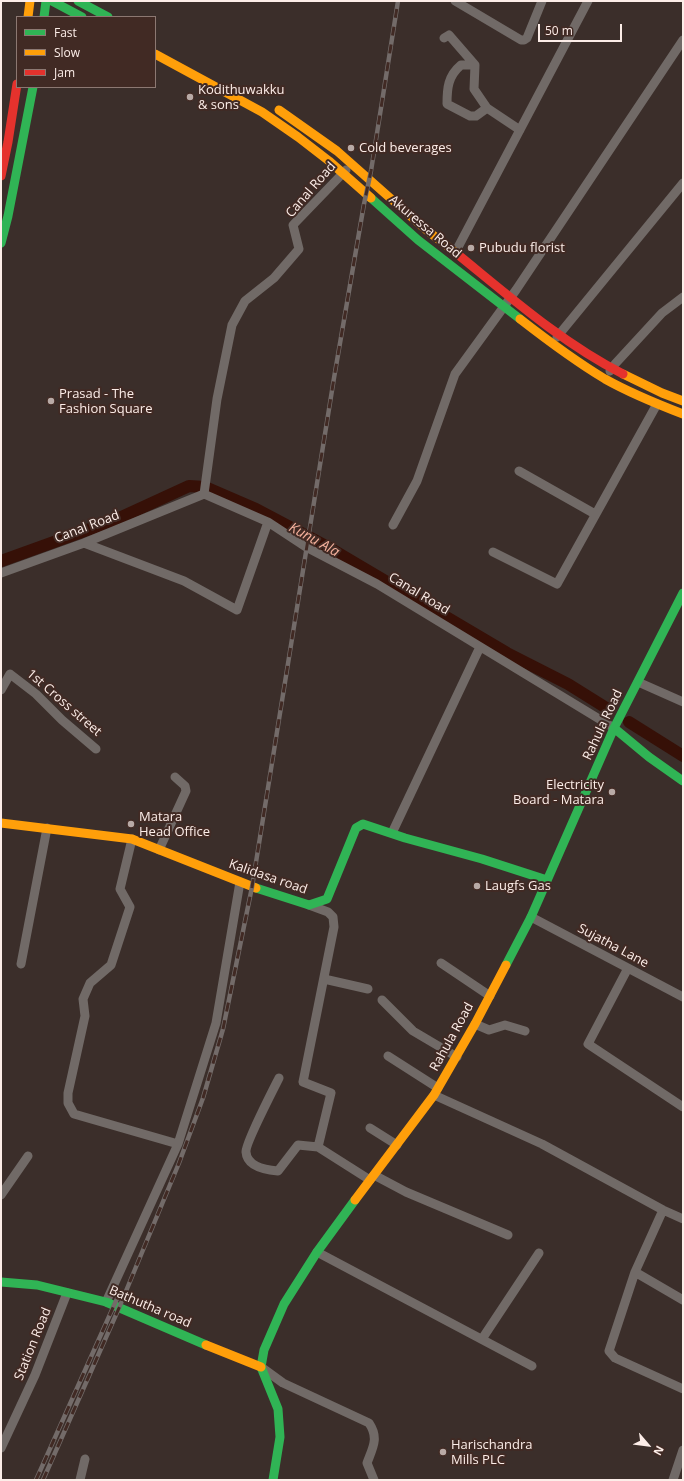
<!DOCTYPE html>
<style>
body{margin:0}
#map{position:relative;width:684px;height:1481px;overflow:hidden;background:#3b2e2a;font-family:"Open Sans",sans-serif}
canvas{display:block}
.frame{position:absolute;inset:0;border:2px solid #fcede8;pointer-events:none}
.legend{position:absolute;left:16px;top:16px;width:140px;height:72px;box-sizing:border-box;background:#412a24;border:1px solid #8c7872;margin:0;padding:5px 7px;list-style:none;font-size:12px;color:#fcede8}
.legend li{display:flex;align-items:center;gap:8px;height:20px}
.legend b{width:20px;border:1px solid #8c7872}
.north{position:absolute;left:628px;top:1425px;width:40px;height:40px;-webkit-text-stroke:3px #412a24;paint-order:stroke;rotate:118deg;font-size:11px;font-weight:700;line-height:16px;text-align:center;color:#fcede8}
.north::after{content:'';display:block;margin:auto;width:14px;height:18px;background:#fcede8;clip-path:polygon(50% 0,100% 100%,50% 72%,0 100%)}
.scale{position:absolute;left:538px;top:24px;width:84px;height:18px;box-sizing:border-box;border:2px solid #fcede8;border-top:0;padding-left:5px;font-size:12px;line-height:14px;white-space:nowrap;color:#fcede8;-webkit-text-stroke:3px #412a24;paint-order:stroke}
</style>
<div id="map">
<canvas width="684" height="1481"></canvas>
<div class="frame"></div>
<ul class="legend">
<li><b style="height:5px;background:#30b455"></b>Fast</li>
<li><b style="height:5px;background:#ff9f0a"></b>Slow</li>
<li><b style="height:5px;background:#e5322d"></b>Jam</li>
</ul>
<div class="north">N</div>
<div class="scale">50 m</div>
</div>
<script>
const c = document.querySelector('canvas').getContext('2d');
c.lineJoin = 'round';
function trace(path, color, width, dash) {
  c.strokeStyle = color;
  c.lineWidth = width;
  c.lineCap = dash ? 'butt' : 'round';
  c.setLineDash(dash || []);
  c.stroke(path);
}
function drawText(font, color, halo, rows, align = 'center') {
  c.font = font + ' "Open Sans",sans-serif';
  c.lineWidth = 4;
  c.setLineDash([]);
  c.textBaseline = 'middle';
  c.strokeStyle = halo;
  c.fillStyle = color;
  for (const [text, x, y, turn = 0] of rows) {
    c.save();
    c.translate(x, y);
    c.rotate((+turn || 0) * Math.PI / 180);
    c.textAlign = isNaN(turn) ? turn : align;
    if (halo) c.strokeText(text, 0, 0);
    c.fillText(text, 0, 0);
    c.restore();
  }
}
const canal = new Path2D(`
 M1,561L115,520L189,486L205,487L256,509L326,546L507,653L568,684L608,709
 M629,722L683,756`);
const street = new Path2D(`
 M455,1L521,40H524L527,38L542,1
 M444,38L449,35L475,65L474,89L487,108L520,130
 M475,65H461C448,76 447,88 447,104L470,116H476L487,108
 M456,251L588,1
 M557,337L683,183
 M610,371L615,364L662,313L683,297
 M519,471L595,514
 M204,494L217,399L232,325L245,301L274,278L299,249L293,225L346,170
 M393,525L417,481L455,374L516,290L683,40
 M84,543L184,581L237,610L268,522
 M493,552L557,584L657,404
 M1,573L84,543L204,494L268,522L306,547L377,584L614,728
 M638,682L683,702
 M1,690L10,674L36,694L62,720L96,749
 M392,833L480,647
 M132,839L120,889L130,907L111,965L90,983L83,999L85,1016L68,1093V1103L74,1114L178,1144
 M159,850L186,791L185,786L175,777
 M309,905L328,912L333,917L334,927L303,1082L331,1093L318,1147L370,1180
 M531,917L683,997
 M441,963L490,996
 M21,964L47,828
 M628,968L588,1044L683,1107
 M324,979L368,989
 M382,1000L413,1031L457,1057
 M475,1024L489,1030L505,1025L525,1031
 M388,1056L438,1088
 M279,1078C274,1088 245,1144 246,1152C247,1167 266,1170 278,1171L298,1145L318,1147
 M434,1095L542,1144L663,1210L683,1219
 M370,1128L397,1145
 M374,1175L406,1192L508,1235
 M1,1195L28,1156
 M663,1210L635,1272L609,1351L615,1358L683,1389
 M317,1252L532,1366
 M635,1272L683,1300
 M106,1302L178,1144L216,1023L240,882
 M482,1339L539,1253
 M261,1367L283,1383L369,1423C379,1438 373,1447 367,1463L374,1480
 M1,1448L35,1375L67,1293
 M80,1480L85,1459
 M673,1480L683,1450`);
const fast = new Path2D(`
 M52,1L82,17
 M78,1L108,17
 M44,17L46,1
 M371,198L418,240L520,319
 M1,243L8,216L33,87
 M614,728L649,757L683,781
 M256,888L309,905L327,899L356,828L363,824L405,838L482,859L547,880
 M506,965L531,917L614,728L683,593
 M1,1282L37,1285L106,1302L206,1345
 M273,1480L280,1437L278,1409L261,1367L264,1350L284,1304L317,1252L355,1200`);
const slow = new Path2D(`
 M28,17L30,1
 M155,54L262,112L298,137L329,161L371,198
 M279,110L337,151L424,228L456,253
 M520,319C547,340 575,361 605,379C630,393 657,404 683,414
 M623,374L662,393L683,401
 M1,823L132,839L256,888
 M355,1200L434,1095L475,1024L506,965
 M206,1345L261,1367`);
const jam = new Path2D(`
 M1,176L8,142L17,84
 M456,253C509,296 562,343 623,374`);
const rail = new Path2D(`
 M36,1480L120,1292
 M43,1480L119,1308L179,1163L203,1098L223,1029L252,887L334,378L364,204L371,171L398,1`);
const markers = [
 [190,97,4,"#b8aaa6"],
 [351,148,4,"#b8aaa6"],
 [471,248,4,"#b8aaa6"],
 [51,401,4,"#b8aaa6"],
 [612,792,4,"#b8aaa6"],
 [131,824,4,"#b8aaa6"],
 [477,886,4,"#b8aaa6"],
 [443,1452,4,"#b8aaa6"]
];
const poiNames = [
 ["Kodithuwakku",198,90],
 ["& sons",198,105],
 ["Cold beverages",359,148],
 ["Pubudu florist",479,248],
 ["Prasad - The",59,394],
 ["Fashion Square",59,409],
 ["Electricity",604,785,"right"],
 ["Board - Matara",604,800,"right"],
 ["Matara",139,817],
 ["Head Office",139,832],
 ["Laugfs Gas",485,886],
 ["Harischandra",451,1445],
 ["Mills PLC",451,1460]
];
const streetNames = [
 ["Canal Road",311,190,-49],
 ["Akuressa Road",425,227,40],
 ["Canal Road",87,527,-21],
 ["Canal Road",419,594,31],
 ["1st Cross street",64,703,41],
 ["Rahula Road",603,725,-65],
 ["Kalidasa road",268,877,19],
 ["Sujatha Lane",613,946,28],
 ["Rahula Road",452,1037,-61],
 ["Bathutha road",150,1307,23],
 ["Station Road",33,1344,-68]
];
const waterNames = [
 ["Kunu Ala",314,540,29]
];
trace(canal, '#361007', 12);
trace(street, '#716a67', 9);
trace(fast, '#30b455', 9);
trace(slow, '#ff9f0a', 9);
trace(jam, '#e5322d', 9);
trace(rail, '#736b69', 4.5);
trace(rail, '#412a24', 3, [9]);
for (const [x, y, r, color] of markers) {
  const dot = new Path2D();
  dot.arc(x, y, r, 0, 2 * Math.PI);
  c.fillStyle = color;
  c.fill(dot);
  trace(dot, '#412a24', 1.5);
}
drawText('13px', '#fcede8', '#412a24', poiNames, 'left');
drawText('13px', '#fcede8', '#412a24', streetNames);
drawText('italic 14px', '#f5b19c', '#412a24', waterNames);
</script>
